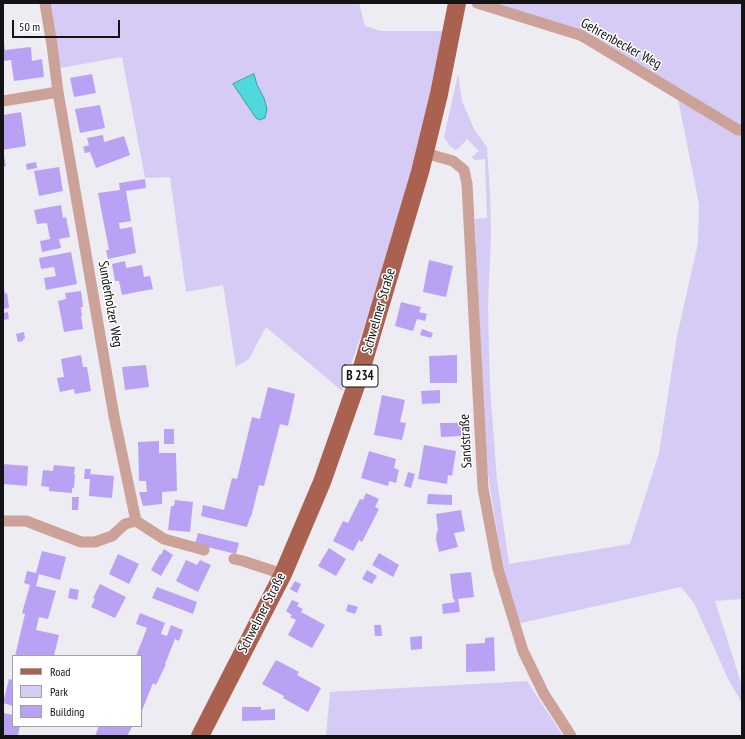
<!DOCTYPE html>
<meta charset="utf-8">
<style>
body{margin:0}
#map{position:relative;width:745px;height:739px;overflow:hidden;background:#edecf2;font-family:"PT Sans Narrow",sans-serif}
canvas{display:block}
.frame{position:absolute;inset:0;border:4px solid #131315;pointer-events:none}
.legend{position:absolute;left:12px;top:655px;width:130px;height:72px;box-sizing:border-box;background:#fff;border:1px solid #a1a1a1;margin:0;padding:5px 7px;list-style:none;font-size:12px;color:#131315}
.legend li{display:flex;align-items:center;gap:8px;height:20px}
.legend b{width:20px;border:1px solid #a1a1a1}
.scale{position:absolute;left:12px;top:20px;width:108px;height:18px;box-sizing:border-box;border:2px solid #131315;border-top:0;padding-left:5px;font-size:12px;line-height:14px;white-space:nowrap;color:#131315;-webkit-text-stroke:3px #fff;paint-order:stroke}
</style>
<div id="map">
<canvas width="745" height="739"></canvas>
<div class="frame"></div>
<ul class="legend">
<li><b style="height:5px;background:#ab6150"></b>Road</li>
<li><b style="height:11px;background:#d5cbf4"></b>Park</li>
<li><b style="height:11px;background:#b9a2f3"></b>Building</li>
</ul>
<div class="scale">50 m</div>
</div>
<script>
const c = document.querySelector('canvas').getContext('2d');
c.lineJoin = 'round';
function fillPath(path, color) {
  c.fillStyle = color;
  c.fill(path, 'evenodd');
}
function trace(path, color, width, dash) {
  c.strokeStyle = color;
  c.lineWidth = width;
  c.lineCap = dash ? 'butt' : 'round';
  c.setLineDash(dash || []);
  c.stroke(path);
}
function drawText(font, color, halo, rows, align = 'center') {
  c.font = font + ' "PT Sans Narrow",sans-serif';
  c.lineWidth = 3;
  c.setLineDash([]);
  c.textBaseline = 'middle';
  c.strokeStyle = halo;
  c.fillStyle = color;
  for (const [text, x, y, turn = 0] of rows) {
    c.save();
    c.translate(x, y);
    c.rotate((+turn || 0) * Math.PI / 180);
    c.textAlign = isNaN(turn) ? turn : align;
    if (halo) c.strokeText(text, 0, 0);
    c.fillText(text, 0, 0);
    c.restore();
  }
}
const green = new Path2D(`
 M47,3H359L365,26L381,31H445L418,152L388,256L342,391L266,327L249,359L236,367L223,285L186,292L170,177L145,178L122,57L60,68Z
 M493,3H742V599L715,601L742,686V703L728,679L694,603L681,587L521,623L517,622L504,575L488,475L482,410L475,219L487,218L485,159L475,160L472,157L479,151L467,139L459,148L455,150L449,145L444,137L458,74L462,101L475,131L487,147L490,194L491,232L488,308L490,388L497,480L509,564L630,544L659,453L677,336L698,243L699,204L676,89L582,31Z
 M527,681L563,736H326L330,692Z`);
const water = new Path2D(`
 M254,74L257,85L264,98L267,109L265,118L259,120L256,118L233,84Z`);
const building = new Path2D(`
 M3,43H4L5,50L31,47L32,61L42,59L44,77L14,81L11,60L3,61Z
 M92,74L96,93L74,97L70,78Z
 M100,105L105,128L80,133L75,109Z
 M21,112L26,146L3,150V115Z
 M103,135L104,142L124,136L130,155L96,168L90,152L85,153L83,147L89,145L87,138Z
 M3,156H4L6,166L3,167Z
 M36,162L37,168L27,170L26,164Z
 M59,167L63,191L39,196L34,171Z
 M145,179L146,188L126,191L131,221L119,223L120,229L132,227L136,253L108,259L106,250H109L98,193L120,190L119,183Z
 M61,205L63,218L66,217L70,237L59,239L61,248L42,252L40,241L50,239L47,223L37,224L34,210Z
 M71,252L77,284L46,290L44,278L56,276L54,267L41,269L39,258Z
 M429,260L453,266L446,297L423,292Z
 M125,261L126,268L142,265L144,277L150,276L153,289L122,295L119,281H115L112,264Z
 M3,287H4L5,294L7,293L9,308L3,309Z
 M81,291L83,307H81L82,316H81L83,329L64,332L58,301L66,299L65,293Z
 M401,302L421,307L419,312L427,314L425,321L417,319L413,331L395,326Z
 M8,312L9,319L3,320V313Z
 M422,329L433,333L431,338L420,335Z
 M24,332L25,339H23V341L18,342L16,334Z
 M81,355L83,367H87L91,391L75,394L74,389L60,392L57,378L64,377L61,359Z
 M457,355V383H430L429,356Z
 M146,365L149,387L125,390L122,367Z
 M268,387L295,394L288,426L280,424L264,486L259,485L251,517H250L247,527L201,516L203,505L224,510L232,478L237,479L252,417L260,419Z
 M440,390V403L422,404L421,391Z
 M382,395L405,400L400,422L406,423L402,440L374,435Z
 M440,423H463V436L441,437Z
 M164,429H174V444H164Z
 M159,441V453H176L177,491L162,492V504L143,506L139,492H147L146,481H139L138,442Z
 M424,445L456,451L452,476L448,475L447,484L418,479Z
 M369,451L396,459L394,468L399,470L396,483L389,481L388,486L361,478Z
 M3,464L28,466L27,486L3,484L4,470L3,469Z
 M54,465L75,467L74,474H75L74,488H72V493L49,491V487L41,486L43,470L53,471Z
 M85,469H91L90,474L114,476L112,498L89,496L90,479H84Z
 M408,472L415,474L411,488L404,486Z
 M366,493L379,499L375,507L379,509L362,542L359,540L353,551L333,541L343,521L348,523L360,499L363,500Z
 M428,494L452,495V505L427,504Z
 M72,497H79L78,510H72Z
 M175,500L193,502L190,532L168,530L171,506H174Z
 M461,510L465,531L454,533L458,547L439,552L436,539L437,531H438L436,514Z
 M198,533L239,543L236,554L195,544Z
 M329,548L346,559L336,576L318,566Z
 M164,549L173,555L161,576L151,570L160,554L161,555Z
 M42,551L66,557L60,580L39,574L36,586L56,591L48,619L39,617L36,630L59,635L54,656H15L25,614L22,613L30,585L24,583L27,571L36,573Z
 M379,553L399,565L393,577L372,565Z
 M118,554L139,564L129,584L109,574Z
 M186,560L197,565L200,560L211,565L198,592L176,581Z
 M367,570L377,576L372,584L362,579Z
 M471,572L474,597L458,599L460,612L443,614L442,604L455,602L454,599H453L450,574Z
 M295,581L301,584L297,593L290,589Z
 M100,584L126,597L115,618L91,607L95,599L93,598Z
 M157,587L197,602L193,614L152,598Z
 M70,588L79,590L77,600L68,598Z
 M292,600L299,603L297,606L303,609L301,612L325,625L312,648L288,635L296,620L290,617L292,615L286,611Z
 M348,604L358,607L355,614L346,611Z
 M140,613L165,623L161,634L167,636L171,625L183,630L179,641L175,639L165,664H166L156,685L153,683L141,713V656H136L147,628L136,624Z
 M374,625H381L382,636H375Z
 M422,636V649L411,650L410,637Z
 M494,637L495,671L466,672V644L485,643V638Z
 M276,660L299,672L297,675L321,688L308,712L283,698L284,696L262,684Z
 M9,679L13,680V706L3,703Z
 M242,707H261V710L275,709V720L242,721Z
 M3,713L13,715V726H20L18,735L21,736H3Z
 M99,726H131L132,727L127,736H95Z`);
const minor = new Path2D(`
 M45,3L52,45L58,92L114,416L136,521L164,539L204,550
 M477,3L580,35L589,40L738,130H742
 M3,101L58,92
 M425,153L453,161L464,170L467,184L483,488L498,569L523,651L544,694L571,736
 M3,521H26L81,542H95L112,536L125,524L136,521
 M234,559L243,561L283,574`);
const primary = new Path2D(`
 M200,736L283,574L322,482L360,374L420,172L439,94L457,3`);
const shields = [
 [360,376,36]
];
const shieldNames = [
 ["B 234",360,376]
];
const streetNames = [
 ["Gehrenbecker Weg",621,44,29],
 ["Sunderholzer Weg",110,304,80],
 ["Schwelmer Straße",379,311,-74],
 ["Sandstraße",466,441,-93],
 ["Schwelmer Straße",262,613,-63]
];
fillPath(green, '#d5cbf4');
fillPath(water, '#50d9dc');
trace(water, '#3e9ea0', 1);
fillPath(building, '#b9a2f3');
trace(minor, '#cca298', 11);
trace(primary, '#ab6150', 18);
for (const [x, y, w] of shields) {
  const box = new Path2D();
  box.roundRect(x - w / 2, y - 11, w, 22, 3);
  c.fillStyle = '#fff';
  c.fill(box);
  trace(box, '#131315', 1);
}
drawText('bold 13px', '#131315', null, shieldNames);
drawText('14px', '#131315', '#fff', streetNames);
</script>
